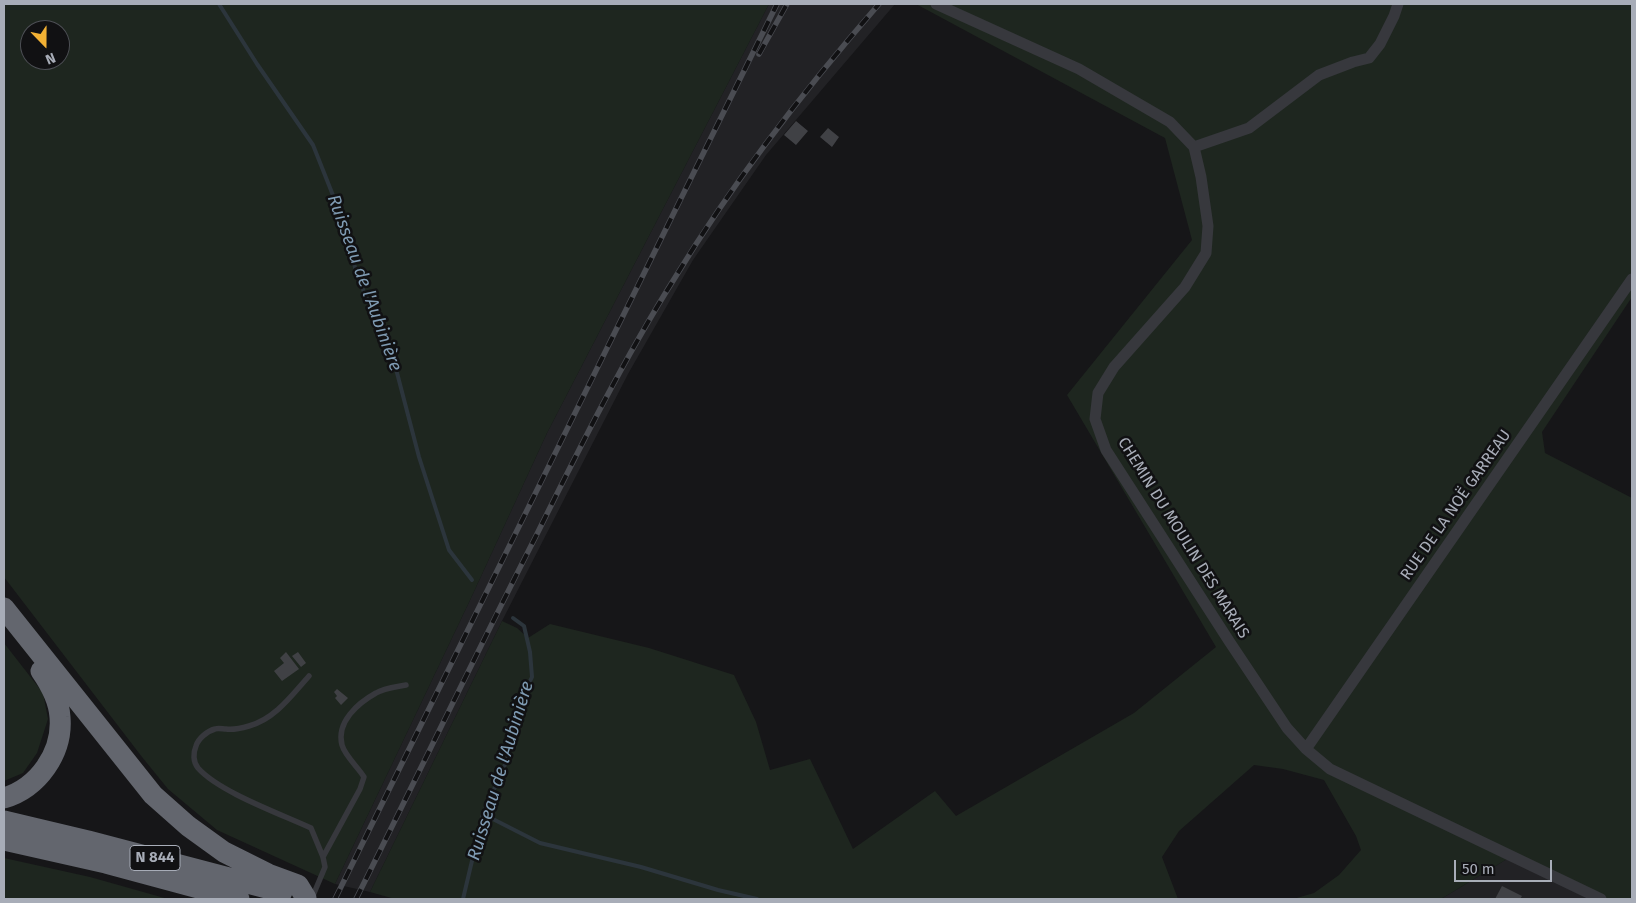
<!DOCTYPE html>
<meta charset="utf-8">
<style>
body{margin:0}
#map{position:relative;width:1636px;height:903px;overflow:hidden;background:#161618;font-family:"Fira Sans",sans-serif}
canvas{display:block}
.frame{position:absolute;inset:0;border:5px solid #a8adb8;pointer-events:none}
.north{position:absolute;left:20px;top:20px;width:50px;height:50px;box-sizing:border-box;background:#111113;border:1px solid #4d4f55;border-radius:50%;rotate:158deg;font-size:14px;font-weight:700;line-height:20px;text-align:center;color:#a8adb8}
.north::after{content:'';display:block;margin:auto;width:18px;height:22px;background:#f2b134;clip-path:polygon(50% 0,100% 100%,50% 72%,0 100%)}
.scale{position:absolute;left:1454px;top:860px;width:98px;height:22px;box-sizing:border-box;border:2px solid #a8adb8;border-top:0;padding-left:6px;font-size:15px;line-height:18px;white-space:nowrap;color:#a8adb8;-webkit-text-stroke:4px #111113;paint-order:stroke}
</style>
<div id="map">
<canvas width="1636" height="903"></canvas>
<div class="frame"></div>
<div class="north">N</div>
<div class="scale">50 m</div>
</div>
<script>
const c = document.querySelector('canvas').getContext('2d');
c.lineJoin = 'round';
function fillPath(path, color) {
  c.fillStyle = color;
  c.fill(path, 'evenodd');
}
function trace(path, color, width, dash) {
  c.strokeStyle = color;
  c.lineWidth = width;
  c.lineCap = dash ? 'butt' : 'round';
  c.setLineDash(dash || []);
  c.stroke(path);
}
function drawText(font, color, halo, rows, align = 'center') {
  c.font = font + ' "Fira Sans",sans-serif';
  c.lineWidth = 5;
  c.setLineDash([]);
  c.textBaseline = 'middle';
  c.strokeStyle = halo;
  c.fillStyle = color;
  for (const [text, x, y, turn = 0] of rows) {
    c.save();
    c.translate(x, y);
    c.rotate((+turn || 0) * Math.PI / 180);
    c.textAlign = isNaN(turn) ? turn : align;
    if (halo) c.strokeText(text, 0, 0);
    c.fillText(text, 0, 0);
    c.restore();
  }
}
const built = new Path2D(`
 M769,4H895L766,155L693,260L628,374L502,621L370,892L335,884L471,598L547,433Z
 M1512,856L1601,899H1441Z`);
const green = new Path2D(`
 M4,4H769L547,433L471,598L335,884L217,830L168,789L142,757L4,577ZM30,30H60V60H30Z
 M916,4H1632V297L1542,432L1545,453L1632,498V899H1601L1512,856L1441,899H1293L1314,893L1339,875L1361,850L1356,836L1324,780L1283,769L1254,765L1179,831L1162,857L1178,899H395L370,892L502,621L517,628L528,638L550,624L649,648L734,675L756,722L770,770L810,759L853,849L935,791L956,816L1134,713L1216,647L1067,395L1192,240L1165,138Z
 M4,643L43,693L48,719L37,753L23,773L4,781Z
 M4,858L90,877L168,899H4Z`);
const stream = new Path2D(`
 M219,4L257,64L313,145L342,218L357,275L396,369L419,457L449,550L472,580
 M483,814L540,843L641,867L718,890L757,899
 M463,899L483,814L507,760L519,704L532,677L530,652L524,626L513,618`);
const building = new Path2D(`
 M796,121L808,131L796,145L784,135Z
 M828,128L839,137L832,147L820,137Z
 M286,652L299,669L282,681L274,671L284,663L280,658Z
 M298,652L306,663L301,667L292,656Z
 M337,689L348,698L341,705L335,698L337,696L334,692Z
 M1502,886L1522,896L1520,899H1495Z`);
const lane = new Path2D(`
 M309,676C292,695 275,719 249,726C242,728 233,730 226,729C223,729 218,728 215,729C207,731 198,739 196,746C193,753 193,762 198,768C219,792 281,814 311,828L323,857L325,867L312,898
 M323,857L360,789L364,777C358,767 345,756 342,745C336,722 358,703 376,693C384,688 396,687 406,685`);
const street = new Path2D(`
 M936,4L1079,69L1170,122L1194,147L1201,177L1208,226L1206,253L1185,287L1114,367L1098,393L1095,419L1106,450L1229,641L1287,728L1306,749L1330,769L1601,899
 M1194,147L1249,128L1319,75L1353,62L1369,58L1380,44L1394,16L1398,4
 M1306,749L1632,279`);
const highway = new Path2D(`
 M4,608L153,795L188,826L224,852L268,874L298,885L306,898
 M4,798C38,788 63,753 60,717C59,700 50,684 41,671
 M4,821L88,841L282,892
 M4,840L106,863L239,899`);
const rail = new Path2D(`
 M759,54L787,4
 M335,899L777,4
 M356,899C416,779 474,658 535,538C579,449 623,360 676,276C735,179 805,89 879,4`);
const shields = [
 [155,858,50]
];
const shieldNames = [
 ["N 844",155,858]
];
const streetNames = [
 ["RUE DE LA NOË GARREAU",1456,505,-55],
 ["CHEMIN DU MOULIN DES MARAIS",1183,538,58]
];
const waterNames = [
 ["Ruisseau de l'Aubinière",364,283,70],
 ["Ruisseau de l'Aubinière",501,771,-73]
];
fillPath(built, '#222225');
fillPath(green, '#1e261f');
trace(stream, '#2c353c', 4);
fillPath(building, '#404145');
trace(lane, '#37383d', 5.5);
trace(street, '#37383d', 11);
trace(highway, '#63666e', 21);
trace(rail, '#4a4c52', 5.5);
trace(rail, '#111113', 4, [11]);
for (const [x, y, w] of shields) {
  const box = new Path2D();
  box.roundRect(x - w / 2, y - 12.5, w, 25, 4);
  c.fillStyle = '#111113';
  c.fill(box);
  trace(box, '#a8adb8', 1);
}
drawText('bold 15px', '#a8adb8', null, shieldNames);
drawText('16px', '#a8adb8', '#111113', streetNames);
drawText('italic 18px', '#7f9bb3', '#111113', waterNames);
</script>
